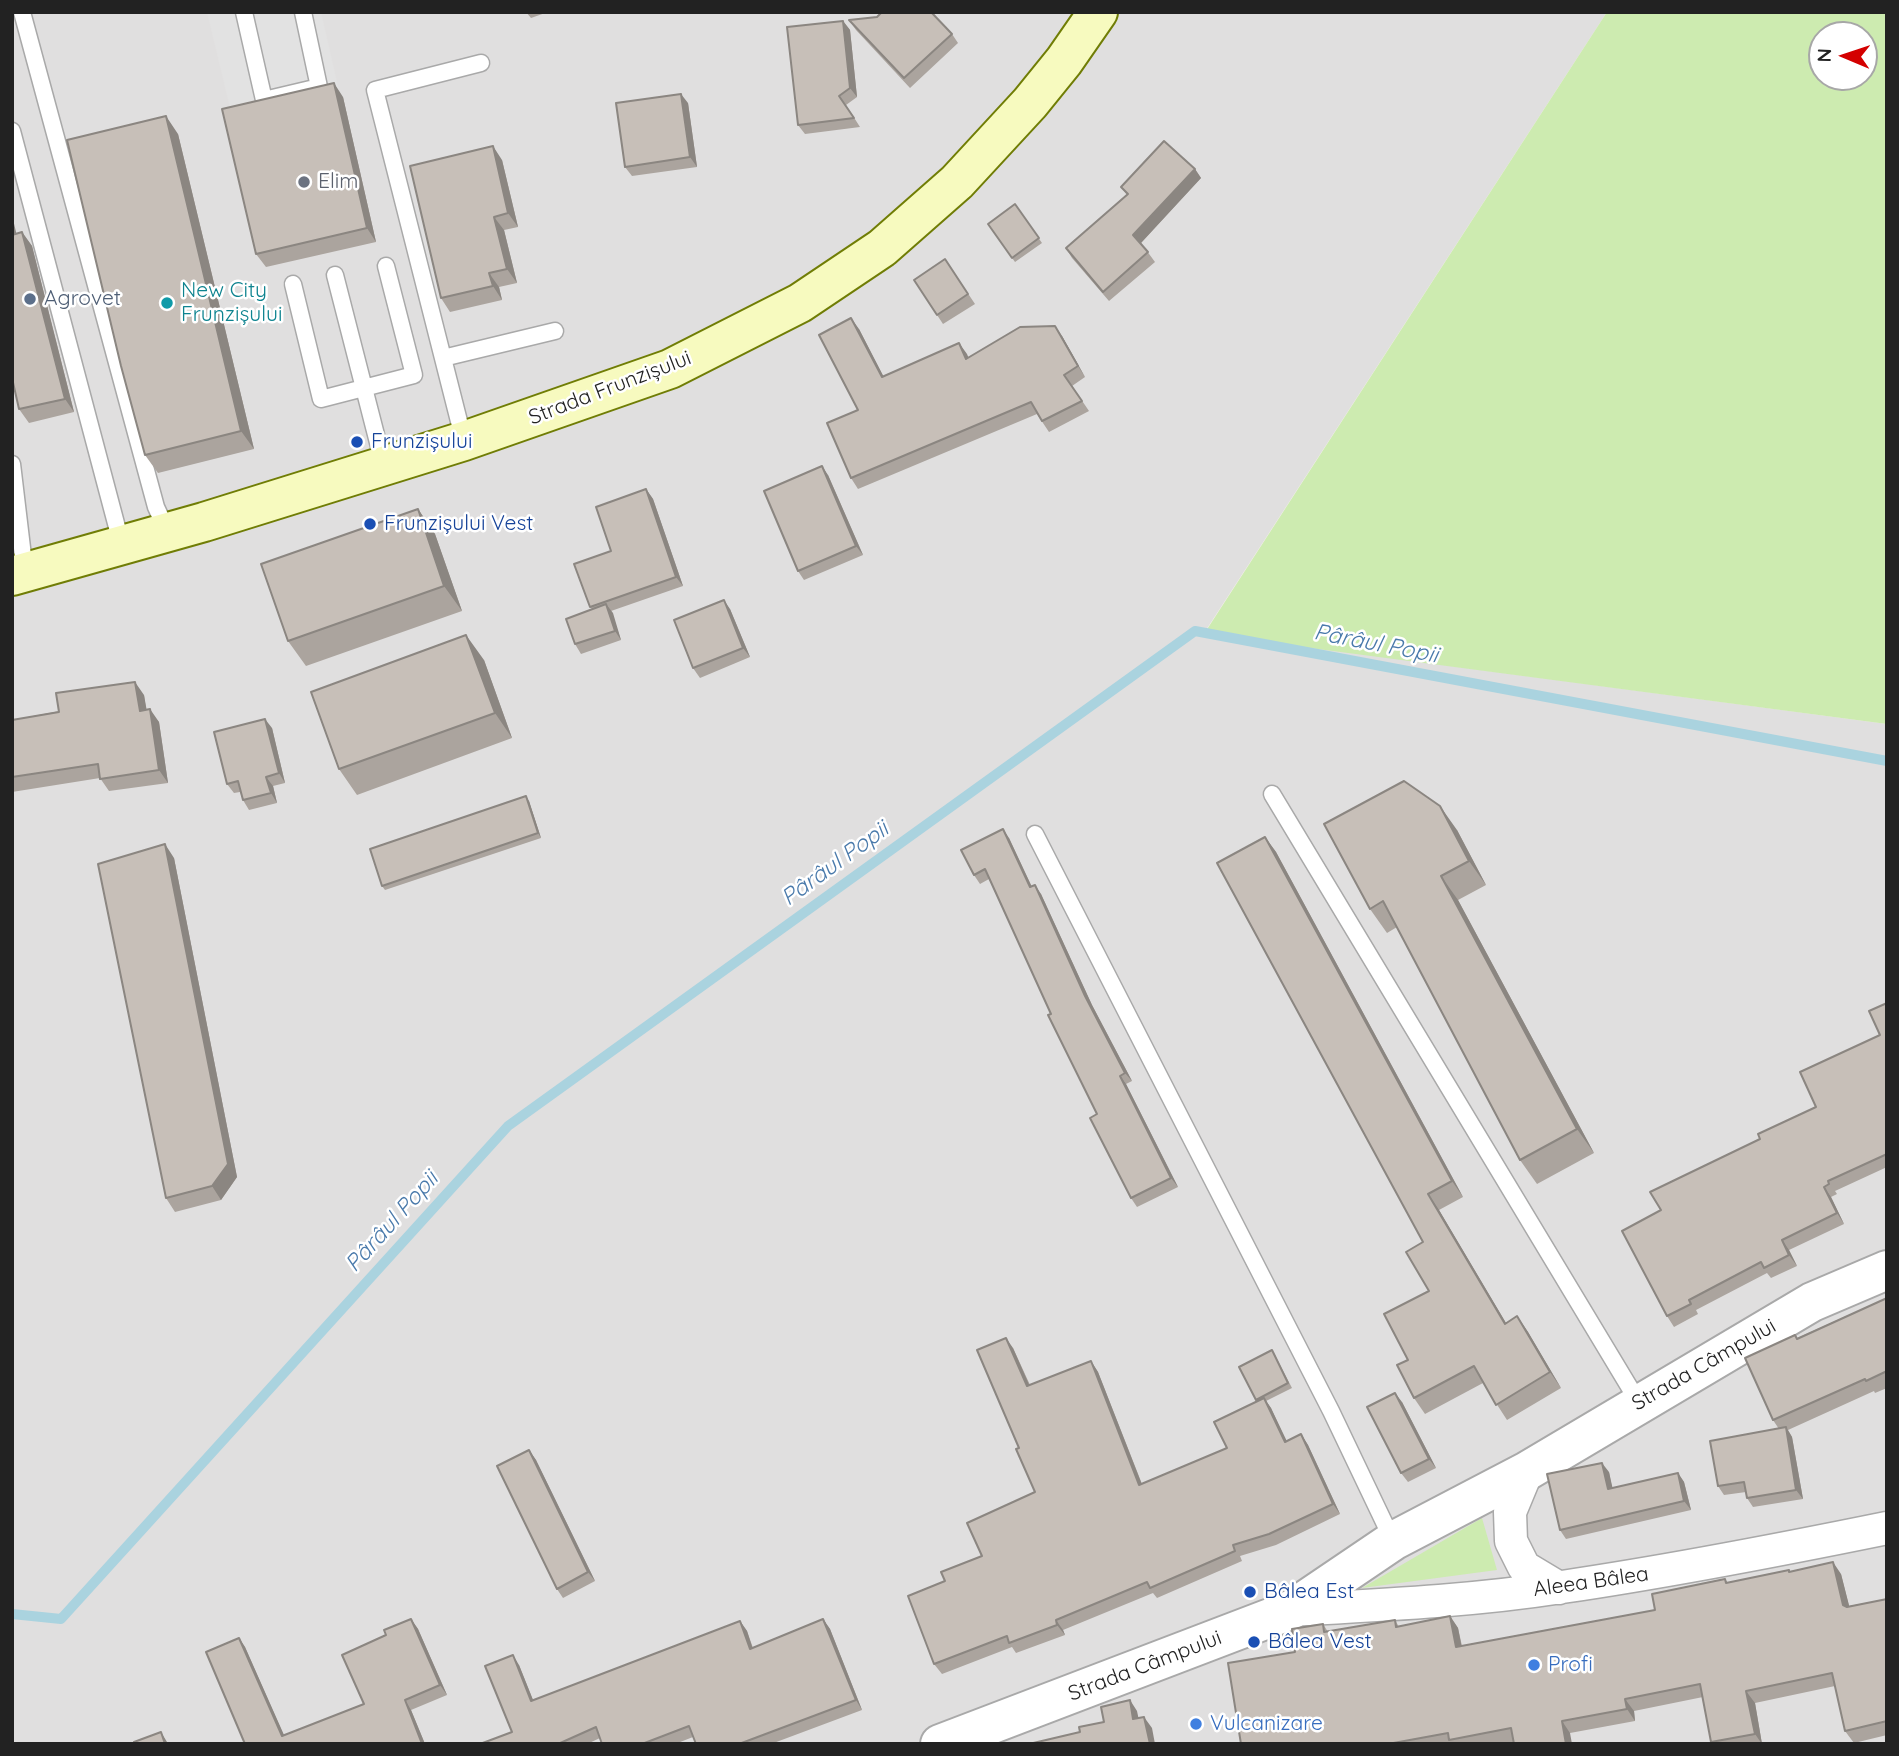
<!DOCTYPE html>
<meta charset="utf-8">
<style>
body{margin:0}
#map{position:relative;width:1899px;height:1756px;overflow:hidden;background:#f2efe9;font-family:Quicksand,sans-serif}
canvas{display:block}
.frame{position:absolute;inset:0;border:14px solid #222;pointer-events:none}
.north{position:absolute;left:1808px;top:21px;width:70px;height:70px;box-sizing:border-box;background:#fff;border:2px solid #a7a7a7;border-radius:50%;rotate:272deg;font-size:19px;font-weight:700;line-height:28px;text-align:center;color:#222}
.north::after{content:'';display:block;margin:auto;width:24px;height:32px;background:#d40000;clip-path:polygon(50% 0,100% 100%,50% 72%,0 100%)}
</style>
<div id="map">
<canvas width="1899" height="1756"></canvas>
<div class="frame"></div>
<div class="north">N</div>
</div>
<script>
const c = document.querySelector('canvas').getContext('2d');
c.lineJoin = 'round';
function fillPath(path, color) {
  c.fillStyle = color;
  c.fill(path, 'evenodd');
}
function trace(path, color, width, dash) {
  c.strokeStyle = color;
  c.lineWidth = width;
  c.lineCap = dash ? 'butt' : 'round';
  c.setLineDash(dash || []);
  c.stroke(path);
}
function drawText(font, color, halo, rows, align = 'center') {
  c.font = font + ' Quicksand,sans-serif';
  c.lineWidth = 5;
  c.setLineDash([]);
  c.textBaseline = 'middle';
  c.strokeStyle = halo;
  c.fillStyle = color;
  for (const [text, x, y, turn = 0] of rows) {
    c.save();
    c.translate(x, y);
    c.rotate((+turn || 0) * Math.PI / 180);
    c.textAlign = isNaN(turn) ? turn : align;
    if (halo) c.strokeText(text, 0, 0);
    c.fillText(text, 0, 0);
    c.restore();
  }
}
const residential = new Path2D(`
 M12,12H1607L1204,633L1887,724V1744H12Z`);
const grass = new Path2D(`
 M1607,12H1887V724L1204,634ZM1822,35H1864V77H1822Z
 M1482,1518L1497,1570L1362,1588Z`);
const parking = new Path2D(`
 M207,12H321L339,91L232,116Z`);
const stream = new Path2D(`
 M12,1614L61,1619L508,1126L1195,631L1887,761`);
const service = new Path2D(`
 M22,12L156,507L168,533
 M244,12L264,100L319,87L303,12
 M12,131L122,546
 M335,275L384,466
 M293,284L321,399L414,375L386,266
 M443,358L555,331
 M464,441L375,90L481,63
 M12,464L25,573
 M1272,794L1639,1403
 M1035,834L1331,1411L1393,1541`);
const minor = new Path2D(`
 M1527,1471L1510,1512L1511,1541L1524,1567L1559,1588
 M1291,1610C1381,1605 1472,1601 1562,1587C1671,1571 1779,1550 1887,1528`);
const tertiary = new Path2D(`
 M940,1744L1291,1610L1393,1541L1527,1471L1812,1302L1887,1270`);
const secondary = new Path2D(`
 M12,576L204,522L464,441L670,369L800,303L882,248L957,182L1030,103L1064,61L1098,12`);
const wall = new Path2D(`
 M526,12H548L531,18Z
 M849,20L952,34L958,43L910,88L856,30Z
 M843,21L850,30L857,97L846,105L860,127L805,134L798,125Z
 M343,97L376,242L266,267L256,254Z
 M688,103L697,167L632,176L625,167Z
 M178,134L254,449L158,473L145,455Z
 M502,160L518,227L504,230L517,283L499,287L502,300L450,312L441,298Z
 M1195,169L1201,178L1141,243L1155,262L1109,301L1072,258L1066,248L1127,195L1121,187Z
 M1015,204L1042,243L1015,262L988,224Z
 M22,232L32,246L74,412L29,423L19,409L17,234Z
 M945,259L975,304L943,324L914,280Z
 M859,329L883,376L959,343L968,357L1062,336L1085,377L1072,386L1089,411L1049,432L1037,414L858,489L851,478L858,410Z
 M828,475L863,555L804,580L798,571Z
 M646,489L653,499L683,586L611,611L621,640L581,654L575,644L592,609L590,607L611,551Z
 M418,509L435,534L462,611L306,666L288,641Z
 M730,609L750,657L700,678L693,668Z
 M484,660L512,738L357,795L339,769Z
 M144,695L146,709L159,722L168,783L109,791L100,778L12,792V720Z
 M272,728L285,783L273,786L277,803L249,810L243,800L240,792L234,793L227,784Z
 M529,801L541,838L385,890L382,886Z
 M1457,830L1486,885L1458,900L1594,1153L1537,1184L1520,1160L1397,927L1387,933L1370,909Z
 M1265,837L1276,852L1463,1197L1439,1210L1506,1323L1517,1316L1528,1332L1561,1388L1507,1420L1483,1383L1425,1414L1414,1398L1408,1360L1429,1291L1423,1242Z
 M1009,838L1032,887L1041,894L1092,1005L1132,1081L1126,1084L1178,1187L1137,1207L1131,1198L1097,1114L989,879L980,884L974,875Z
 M174,858L237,1177L221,1200L175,1212L166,1198Z
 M1887,1003V1167L1835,1191L1837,1194L1831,1197L1844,1224L1789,1250L1797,1266L1771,1278L1767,1273L1696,1310L1698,1314L1674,1327L1667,1316L1661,1210L1760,1139L1816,1107L1880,1035Z
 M1887,1298V1388L1875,1393L1874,1391L1788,1430L1792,1437L1803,1499L1753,1507L1747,1498L1746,1492L1724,1495L1718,1486L1779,1429L1773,1420L1797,1338Z
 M1013,1348L1030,1385L1091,1361L1098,1372L1142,1484L1227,1448L1257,1401L1239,1367L1275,1355L1292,1388L1266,1401L1271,1408L1286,1441L1301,1434L1308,1445L1340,1514L1276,1545L1240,1556L1242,1561L1157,1598L1153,1593L1063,1630L1065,1635L1016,1653L1012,1647L942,1674L934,1664L945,1581L982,1556L1035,1492L1019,1448Z
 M1402,1402L1436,1468L1408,1482L1401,1473Z
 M529,1450L536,1460L595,1581L563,1598L557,1589Z
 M1609,1472L1612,1488L1678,1473L1684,1482L1691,1510L1566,1539L1560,1530Z
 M1789,1570L1790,1572L1841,1574L1849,1606L1887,1599V1735L1854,1743L1845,1731L1835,1686L1755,1703L1762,1744H1712L1703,1697L1634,1711L1635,1721L1570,1733L1501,1744H1241L1323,1624L1328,1632L1395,1620L1399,1627L1450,1616L1458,1628L1462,1646L1655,1610L1725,1579L1728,1583Z
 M411,1619L418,1629L447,1695L411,1710L425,1744H245L239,1638L245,1647L284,1736L364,1704L386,1635Z
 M823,1619L830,1629L862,1710L771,1744H696L693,1737L675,1744H602L600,1738L587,1744H480L512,1732L519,1665L533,1700L740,1621L747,1631L753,1648Z`);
const shadedWall = new Path2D(`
 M843,21L850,30L857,97L850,88Z
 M334,83L343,97L376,242L367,228Z
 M681,94L688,103L697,167L690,157Z
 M166,116L178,134L254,449L241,431Z
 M493,146L502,160L518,227L508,213Z
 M1195,169L1201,178L1140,244L1133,235Z
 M12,215L20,249L12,238Z
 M494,217L504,230L517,283L507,269Z
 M22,232L32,246L74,412L65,399Z
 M489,273L499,287L502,300L493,286Z
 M851,318L859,329L889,387L882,377Z
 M1055,326L1062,336L1085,377L1078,366Z
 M959,343L967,354L973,369L966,359Z
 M822,466L828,475L863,555L856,546Z
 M646,489L653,499L683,586L676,577Z
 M418,509L435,534L462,611L444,586Z
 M724,600L730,609L750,657L743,648Z
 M606,604L613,613L621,640L615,631Z
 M466,635L484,660L512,738L495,713Z
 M135,682L144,695L149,723L140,711Z
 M150,709L159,722L168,783L159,770Z
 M265,719L272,728L285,783L279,773Z
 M266,777L273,786L277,803L271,793Z
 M526,796L529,801L541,838L538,833Z
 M1440,806L1457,830L1486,885L1469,861Z
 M1003,829L1009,838L1036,896L1030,887Z
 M1265,837L1276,852L1463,1197L1452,1181Z
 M165,844L174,858L237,1177L221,1200L212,1186Z
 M1441,876L1458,900L1594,1153L1577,1129Z
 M1035,885L1041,894L1092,1005L1132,1081L1125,1073L1085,996Z
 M1120,1076L1126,1084L1178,1187L1171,1178Z
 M1824,1187L1831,1197L1844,1224L1837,1213Z
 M1428,1194L1439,1210L1516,1340L1505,1324Z
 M1782,1240L1789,1250L1797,1266L1789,1255Z
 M1517,1316L1528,1332L1561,1388L1550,1372Z
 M1006,1338L1013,1348L1034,1396L1027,1386Z
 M1091,1361L1098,1372L1146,1495L1139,1485Z
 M1395,1393L1402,1402L1436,1468L1429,1459Z
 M1264,1398L1271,1408L1292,1452L1285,1442Z
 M1786,1427L1792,1437L1803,1499L1796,1490Z
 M1301,1434L1308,1445L1340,1514L1333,1504Z
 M529,1450L536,1460L595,1581L588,1572Z
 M1602,1463L1609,1472L1615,1499L1608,1489Z
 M1678,1473L1684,1482L1691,1510L1684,1501Z
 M1833,1562L1841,1574L1852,1617L1843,1605Z
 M1450,1616L1458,1628L1464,1659L1456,1647Z
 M411,1619L418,1629L447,1695L440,1685Z
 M823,1619L830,1629L862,1710L856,1700Z
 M1056,1620L1063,1630L1065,1635L1057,1625Z
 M740,1621L747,1631L756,1659L750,1649Z
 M239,1638L245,1647L288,1744L282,1736Z
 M513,1655L519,1665L537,1710L531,1701Z
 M1746,1691L1755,1703L1762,1744L1755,1734Z
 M1625,1699L1634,1711L1635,1721L1627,1709Z
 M405,1700L411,1710L425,1744H422Z
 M1130,1700L1137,1711L1141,1730L1133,1719Z
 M1144,1717L1152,1728L1155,1744H1150Z
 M1562,1721L1570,1733L1572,1744H1566Z
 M161,1732L167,1742L168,1744H165Z`);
const building = new Path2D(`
 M882,12H931L952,34L904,78L849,20L877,17Z
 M843,21L850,88L839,96L854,118L798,125L787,27Z
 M334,83L367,228L256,254L222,109Z
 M681,94L690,157L625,167L616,103Z
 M166,116L241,431L145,455L121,366L67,140Z
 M1164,141L1195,169L1133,235L1148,252L1103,292L1066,248L1128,194L1121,187Z
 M493,146L508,213L494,217L507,269L489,273L493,286L441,298L410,166Z
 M1015,204L1039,238L1012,258L988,224Z
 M22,232L65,399L19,409L12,378V235Z
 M945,259L968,294L937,315L914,280Z
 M851,318L882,377L959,343L966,359L1020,327L1055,326L1078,366L1064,375L1082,401L1042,421L1031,402L851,478L827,423L858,410L819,335Z
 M822,466L856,546L798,571L764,491Z
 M646,489L676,577L590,607L574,564L611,551L596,507Z
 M418,509L444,586L288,641L261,564Z
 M724,600L743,648L693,668L674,620Z
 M606,604L615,631L575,644L566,619Z
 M466,635L495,713L339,769L311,692Z
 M135,682L140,711L150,709L159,770L100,779L98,764L12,777V720L59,712L56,693Z
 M265,719L279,773L266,777L271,793L243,800L238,781L227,784L214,732Z
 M1404,781L1440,806L1469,861L1441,876L1577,1129L1520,1160L1383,901L1370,909L1324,824Z
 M526,796L538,833L382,886L370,849Z
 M1003,829L1030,887L1035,885L1085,996L1125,1073L1120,1076L1171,1178L1131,1198L1090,1118L1097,1114L1048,1015L1051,1014L985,869L974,875L961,850Z
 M1265,837L1452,1181L1428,1194L1505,1324L1517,1316L1550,1372L1496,1405L1474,1366L1414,1398L1397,1365L1408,1360L1384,1314L1429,1291L1406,1252L1423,1242L1217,863Z
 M165,844L228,1164L212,1186L166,1198L98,864Z
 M1887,1003V1154L1828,1181L1829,1184L1824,1187L1837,1213L1782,1240L1789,1255L1764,1268L1761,1262L1689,1300L1691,1304L1667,1316L1622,1231L1661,1210L1650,1192L1760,1139L1758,1134L1816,1107L1800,1072L1880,1035L1869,1011Z
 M1887,1298V1371L1866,1381L1865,1379L1773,1420L1745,1358L1795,1335L1797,1339Z
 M1006,1338L1027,1386L1091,1361L1139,1485L1227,1448L1214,1422L1264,1398L1285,1442L1301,1434L1333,1504L1269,1534L1233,1545L1235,1551L1150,1588L1147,1582L1056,1620L1057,1625L1009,1643L1007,1636L934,1664L908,1596L945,1581L941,1572L982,1556L967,1523L1035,1492L1016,1449L1019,1448L977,1350Z
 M1272,1350L1288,1383L1256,1400L1239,1367Z
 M1395,1393L1429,1459L1401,1473L1367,1407Z
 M1786,1427L1796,1490L1747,1498L1744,1482L1718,1486L1710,1441Z
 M529,1450L588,1572L557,1589L497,1466Z
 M1602,1463L1608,1489L1678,1473L1684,1501L1560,1530L1547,1474Z
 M1833,1562L1843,1605L1847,1607L1887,1599V1721L1845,1731L1832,1673L1746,1691L1755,1734L1711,1742L1700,1684L1625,1699L1627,1709L1562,1721L1566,1744H1514L1511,1728L1449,1740L1448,1733L1388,1744H1241L1228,1663L1295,1652L1292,1629L1323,1624L1324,1632L1395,1620L1396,1627L1450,1616L1456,1647L1655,1610L1652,1594L1725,1579L1726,1583L1789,1570V1572Z
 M411,1619L440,1685L405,1700L422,1744H245L206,1652L239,1638L282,1736L364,1704L342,1655L386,1635L384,1630Z
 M823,1619L856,1700L739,1744H696L689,1726L642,1744H602L596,1727L558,1744H480L512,1732L485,1666L513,1655L531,1701L740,1621L750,1649Z
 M1130,1700L1133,1719L1144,1717L1150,1744H1029L1080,1732L1079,1727L1104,1722L1101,1707Z
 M161,1732L165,1744H135L134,1742Z`);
const markers = [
 [304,182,7,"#6b7280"],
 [30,299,7,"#5c6f8a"],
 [167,303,7,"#0f9aa8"],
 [357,442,7,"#1a4fb4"],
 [370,524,7,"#1a4fb4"],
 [1250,1592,7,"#1a4fb4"],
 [1254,1642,7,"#1a4fb4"],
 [1534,1665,7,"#3f7fe0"],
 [1196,1724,7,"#3f7fe0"]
];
const worshipNames = [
 ["Elim",318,182]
];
const cultureNames = [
 ["New City",181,291],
 ["Frunzișului",181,315]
];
const serviceNames = [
 ["Agrovet",44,299]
];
const streetNames = [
 ["Strada Frunzișului",610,388,-21],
 ["Strada Câmpului",1704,1365,-30],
 ["Aleea Bâlea",1591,1582,-8],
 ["Strada Câmpului",1145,1666,-21]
];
const transitNames = [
 ["Frunzișului",371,442],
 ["Frunzișului Vest",384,524],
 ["Bâlea Est",1264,1592],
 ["Bâlea Vest",1268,1642]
];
const shopNames = [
 ["Profi",1548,1665],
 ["Vulcanizare",1210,1724]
];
const waterNames = [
 ["Pârâul Popii",1376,644,11],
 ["Pârâul Popii",835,864,-36],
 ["Pârâul Popii",392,1222,-48]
];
fillPath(residential, '#e0dfdf');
fillPath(grass, '#cdebb0');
fillPath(parking, '#e2e2e2');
trace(stream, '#aad3df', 10);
trace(service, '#a9a9a9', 19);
trace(minor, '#a9a9a9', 35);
trace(tertiary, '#a9a9a9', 42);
trace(secondary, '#707d05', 42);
trace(service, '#fff', 16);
trace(minor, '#fff', 32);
trace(tertiary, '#fff', 38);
trace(secondary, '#f7fabf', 38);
fillPath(wall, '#aba49e');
fillPath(shadedWall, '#8b8681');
fillPath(building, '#c7bfb8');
trace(building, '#8b8681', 2);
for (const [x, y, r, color] of markers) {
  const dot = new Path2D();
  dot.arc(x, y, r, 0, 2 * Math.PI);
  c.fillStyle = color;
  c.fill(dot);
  trace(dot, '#fff', 2.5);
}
drawText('21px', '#5b616d', '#fff', worshipNames, 'left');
drawText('21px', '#0d838f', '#fff', cultureNames, 'left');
drawText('21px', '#4e5e75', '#fff', serviceNames, 'left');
drawText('21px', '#222', '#fff', streetNames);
drawText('21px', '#164399', '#fff', transitNames, 'left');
drawText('21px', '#366cbe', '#fff', shopNames, 'left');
drawText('italic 23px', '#4a7aab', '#fff', waterNames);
</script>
